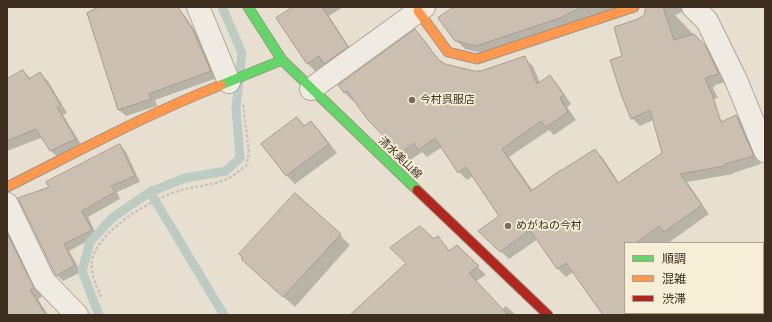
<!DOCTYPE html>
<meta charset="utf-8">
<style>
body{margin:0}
#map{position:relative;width:772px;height:322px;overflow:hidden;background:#e7e0d1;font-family:"Noto Serif","Noto Sans JP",serif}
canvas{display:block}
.frame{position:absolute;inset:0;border:8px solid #3d2e20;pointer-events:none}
.legend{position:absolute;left:624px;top:242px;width:140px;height:72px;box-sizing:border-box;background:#f7eed8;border:1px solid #ada18e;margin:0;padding:5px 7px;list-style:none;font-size:12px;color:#3d2e20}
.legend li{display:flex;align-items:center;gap:8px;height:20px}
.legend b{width:20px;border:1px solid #ada18e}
</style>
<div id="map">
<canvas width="772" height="322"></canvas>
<div class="frame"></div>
<ul class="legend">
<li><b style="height:5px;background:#63d668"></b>順調</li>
<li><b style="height:5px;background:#ff974d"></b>混雑</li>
<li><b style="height:5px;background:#b3261e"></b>渋滞</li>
</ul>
</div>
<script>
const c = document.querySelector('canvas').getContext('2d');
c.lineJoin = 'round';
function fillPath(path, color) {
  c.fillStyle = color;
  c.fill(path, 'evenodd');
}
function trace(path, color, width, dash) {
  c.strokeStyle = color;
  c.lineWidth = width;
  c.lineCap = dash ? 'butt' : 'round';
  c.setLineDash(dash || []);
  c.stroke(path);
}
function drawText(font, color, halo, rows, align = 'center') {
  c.font = font + ' "Noto Serif","Noto Sans JP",serif';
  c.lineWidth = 3.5;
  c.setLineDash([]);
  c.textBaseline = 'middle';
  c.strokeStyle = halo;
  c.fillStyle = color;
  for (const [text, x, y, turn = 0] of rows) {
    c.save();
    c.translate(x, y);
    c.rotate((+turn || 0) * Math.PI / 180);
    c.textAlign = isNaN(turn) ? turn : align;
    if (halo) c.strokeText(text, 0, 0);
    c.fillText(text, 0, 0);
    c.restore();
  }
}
const shadow = new Path2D(`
 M101,7H172L178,9L185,16L200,38L217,78L155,100L157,106L126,116L119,110Z
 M295,7H343L329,16L355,56L316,72L308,64L278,19Z
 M459,7H627L485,54L465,49L456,40Z
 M647,7H692L690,9L675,15L713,55L726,82L715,85L713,88L718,98L660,117L640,126L632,118L623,57L644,16Z
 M415,30L423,39L441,63L445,65L474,72H481L524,58L533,66L540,83L550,76L558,85L571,104L567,107L576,120L554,135L549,130L509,157L533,191L594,150L603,158L619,183L719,118L723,122L737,116L745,124L761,164L733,173V174L687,182L709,214L668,243H625V313H667L668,315H604L574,271L566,277L558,269L538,239L509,259L479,231L501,216L473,176L467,180L459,172L442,147L427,157L422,152L409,161L368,119L354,100L353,101L345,93L340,85Z
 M23,71L31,79L40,74L48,81L67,113L63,115L82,146L59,158L51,151L43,137L7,151V81Z
 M297,119L305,126L311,122L319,130L337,153L295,184L286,175Z
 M120,145L126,152L140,182L117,192L120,199L88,217L97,236L69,251L81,272L63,281L57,275L50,187Z
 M7,224L42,297L38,299L48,315H7Z
 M340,235L350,245L295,307L253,270L244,258Z
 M438,237L450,251L457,246L486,275L476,281L502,310L506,306L516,315H367L434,240Z`);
const stream = new Path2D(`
 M150,192L224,315
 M99,315L82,271L90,242L112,218L150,192L185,178L226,171L240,158L236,108L242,53L222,7`);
const building = new Path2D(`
 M99,7H178L193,30L211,71L149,94L151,99L118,110L87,13Z
 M293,7H322L348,47L324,64L319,56L307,64L276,18Z
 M454,7H582L560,18L476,46L455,41L438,18Z
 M646,7H663L674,40L694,34L705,45L719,74L707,77L705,79L712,94L721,122L736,115L754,156L725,164V166L680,174L702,205L664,232L659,226L636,243H625V315H603L566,263L557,269L530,230L500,252L478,231L499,216L466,167L458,173L435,138L418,150L414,143L400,153L367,119L347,91L344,93L338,85L415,29L438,59L445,64L474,71H481L525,56L537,84L550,75L564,95L560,98L568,112L546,127L541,121L502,149L531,191L561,170H562L595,149L618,183L662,153L650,110L631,119L622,97L610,60L622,56L614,27L638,19L644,15Z
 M23,70L29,79L40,72L61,105L57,107L76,139L50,151L36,129L7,141V79Z
 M297,117L304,126L311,121L329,144L286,176L261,144Z
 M120,144L135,176L111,186L115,192L82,211L92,230L64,244L75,265L56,276L18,198L49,187L46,182Z
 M295,193L341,234L283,297L241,259L243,258L239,254Z
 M420,226L434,239L438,236L449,251L457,245L479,266L469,273L508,315H350L406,263L390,248Z
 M7,233L34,288L30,290L46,315H7Z`);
const path = new Path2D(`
 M101,297C96,285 88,269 93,256C104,227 148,202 175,192C193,186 212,186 229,178C235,175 240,170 246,166L249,153L243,104`);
const street = new Path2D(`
 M198,7L229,82
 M693,7L707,21L736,80L765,151
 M311,89L424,7
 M7,204L44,281L77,315`);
const fast = new Path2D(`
 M248,7L282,60L417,190
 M221,85L282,60`);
const slow = new Path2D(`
 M418,11L448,52L477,59L634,7
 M7,187C77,152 147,114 221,85`);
const jam = new Path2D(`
 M417,190L548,315`);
const markers = [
 [412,100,4,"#786c5e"],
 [508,226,4,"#786c5e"]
];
const poiNames = [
 ["今村呉服店",420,100],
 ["めがねの今村",516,226]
];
const streetNames = [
 ["清水美山線",400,158,44]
];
fillPath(shadow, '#0003');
trace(stream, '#bcccc2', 9);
fillPath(building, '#cbbfb2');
trace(building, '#a89c90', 1);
trace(street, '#ada599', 24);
trace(fast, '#9c958a', 11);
trace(slow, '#9c958a', 11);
trace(jam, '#9c958a', 11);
trace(path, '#c8c2b9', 2.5, [3, 2]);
trace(street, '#efebe3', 22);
trace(fast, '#63d668', 9);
trace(slow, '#ff974d', 9);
trace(jam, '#b3261e', 9);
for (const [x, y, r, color] of markers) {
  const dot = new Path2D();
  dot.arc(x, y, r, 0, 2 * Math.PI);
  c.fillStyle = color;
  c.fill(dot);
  trace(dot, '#f7eed8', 1.5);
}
drawText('11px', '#3d2e20', '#f7eed8', poiNames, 'left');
drawText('11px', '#3d2e20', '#f7eed8', streetNames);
</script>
